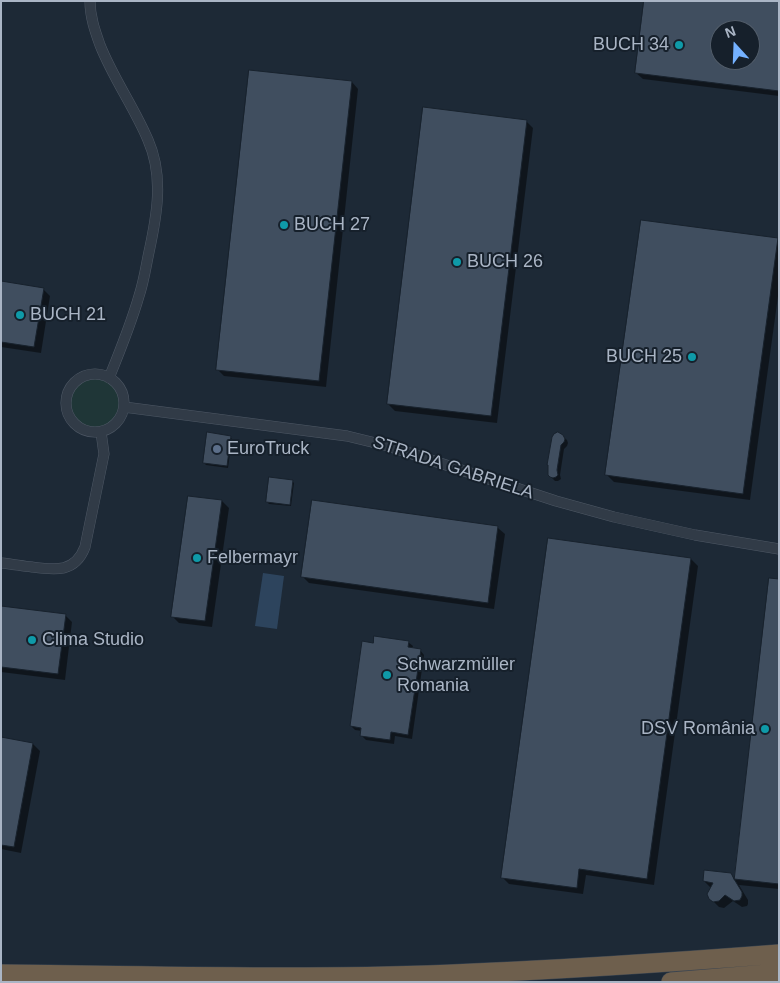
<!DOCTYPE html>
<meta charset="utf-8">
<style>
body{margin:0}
#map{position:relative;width:780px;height:983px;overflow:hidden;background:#1d2936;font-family:Helvetica,sans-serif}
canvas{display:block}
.frame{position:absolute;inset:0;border:2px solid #aab5c5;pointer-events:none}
.north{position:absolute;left:710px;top:20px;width:50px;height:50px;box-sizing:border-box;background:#16202b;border:1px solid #515c69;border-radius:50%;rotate:340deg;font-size:14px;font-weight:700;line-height:20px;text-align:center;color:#aab5c5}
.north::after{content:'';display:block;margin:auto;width:18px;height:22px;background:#74b1ff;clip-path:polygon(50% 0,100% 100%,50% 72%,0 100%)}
</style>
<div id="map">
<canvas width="780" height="983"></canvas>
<div class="frame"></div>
<div class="north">N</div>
</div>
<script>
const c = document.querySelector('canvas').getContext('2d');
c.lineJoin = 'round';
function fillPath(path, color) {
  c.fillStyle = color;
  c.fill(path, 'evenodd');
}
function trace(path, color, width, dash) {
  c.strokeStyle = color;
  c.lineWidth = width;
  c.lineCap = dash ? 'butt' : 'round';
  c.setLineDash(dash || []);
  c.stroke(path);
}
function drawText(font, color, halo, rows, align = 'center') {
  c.font = font + ' Helvetica,sans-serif';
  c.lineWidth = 4;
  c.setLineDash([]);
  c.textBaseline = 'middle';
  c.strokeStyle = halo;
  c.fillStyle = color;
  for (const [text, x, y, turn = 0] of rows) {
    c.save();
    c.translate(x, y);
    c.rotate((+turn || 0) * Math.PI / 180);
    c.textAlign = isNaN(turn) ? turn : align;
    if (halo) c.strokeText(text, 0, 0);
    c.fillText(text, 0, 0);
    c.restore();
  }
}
const green = new Path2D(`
 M66 403a29 29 0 1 1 58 0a29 29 0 1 1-58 0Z`);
const water = new Path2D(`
 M263,573L284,576L277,629L255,626Z`);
const shadow = new Path2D(`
 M646,1H779V96L643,79L636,73ZM720,30H750V60H720Z
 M352,82L358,89L326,387L224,376L217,369Z
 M526,121L533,128L497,423L395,411L388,404Z
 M778,240L779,241V289L750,500L614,482L607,475Z
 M1,282L43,289L50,296L41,353L1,347Z
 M562,436L567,440L568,443L567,446L564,449L560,475L561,479L558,481H555L551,477Z
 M230,437L232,439L228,468L206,465L204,463Z
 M292,481L294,483L291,506L269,504L267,502Z
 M189,497L222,501L229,508L212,627L179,623L172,616Z
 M313,502L498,528L505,534L494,609L309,583L302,576Z
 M691,559L698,566L654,885L586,875L583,894L509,884L502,877Z
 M770,579L779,580V889L739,885L748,900V904L747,906L742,907L733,901L724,908L719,907L712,900L711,888L704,881L730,874L735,879Z
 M1,607L65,615L72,622L65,680L1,672Z
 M408,642L413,646L412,649L420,650L424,655L412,739L395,736L394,744L366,740L361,735L362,731L355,730L351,726L374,644Z
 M1,739L33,744L40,751L21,853L1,849Z`);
const building = new Path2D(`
 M644,1H779V91L635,73ZM720,30H750V60H720Z
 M249,70L352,81L319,381L216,370Z
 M423,107L527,120L491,416L387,404Z
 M641,220L778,238L743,494L605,475Z
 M1,281L44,288L34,347L1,342Z
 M207,432L231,436L227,466L203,463Z
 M558,432L563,435L565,439L564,442L561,445L557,470L558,475L556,477L553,478L550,477L548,475V465H547L552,437L554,434Z
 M269,477L293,480L290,505L266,502Z
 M188,496L222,500L205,621L171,617Z
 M312,500L498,526L488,603L301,577Z
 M548,538L691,558L647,879L579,869L577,888L501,878Z
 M769,578L779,579V884L734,879L742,892V896L740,900L734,901L725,895L719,901L713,902L709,899L707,894L713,883L703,881L704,870L731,873L734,879Z
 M1,606L66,614L58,674L1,667Z
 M374,636L409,641L408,647L421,649L408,735L391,732L390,740L360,736L361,728L350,726L362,641L373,643Z
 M1,737L33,743L14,847L1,845Z`);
const minor = new Path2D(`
 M90,1C90,17 95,31 100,45C113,78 134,107 148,140C164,176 157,215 149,252C146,266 144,281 139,296C131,324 120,351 109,378
 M66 403a29 29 0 1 1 58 0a29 29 0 1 1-58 0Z
 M124,407L347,436L388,446L556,501L614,517L695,535L779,549
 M1,563C12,564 22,566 32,567C55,570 75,573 85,547L104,454L101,432`);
const motorway = new Path2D(`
 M1,974C130,975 259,979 388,976C519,973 649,964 779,954
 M671,982L779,973`);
const markers = [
 [679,45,5,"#0f9aa8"],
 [284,225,5,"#0f9aa8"],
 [457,262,5,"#0f9aa8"],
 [20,315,5,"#0f9aa8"],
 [692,357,5,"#0f9aa8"],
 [217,449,5,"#5c6f8a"],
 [197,558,5,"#0f9aa8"],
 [32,640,5,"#0f9aa8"],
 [387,675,5,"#0f9aa8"],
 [765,729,5,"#0f9aa8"]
];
const poiNames = [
 ["BUCH 34",669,45,"right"],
 ["BUCH 27",294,225],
 ["BUCH 26",467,262],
 ["BUCH 21",30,315],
 ["BUCH 25",682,357,"right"],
 ["EuroTruck",227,449],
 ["Felbermayr",207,558],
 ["Clima Studio",42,640],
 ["Schwarzmüller",397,665],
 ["Romania",397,686],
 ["DSV România",755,729,"right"]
];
const streetNames = [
 ["STRADA GABRIELA",453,468,18]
];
fillPath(green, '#1f3637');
fillPath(water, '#2d445d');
fillPath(shadow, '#0007');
fillPath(building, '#404e5f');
trace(building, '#18222d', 1);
trace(minor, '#4e5865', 11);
trace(motorway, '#3b4551', 20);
trace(minor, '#313b47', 10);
trace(motorway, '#6e5f4d', 19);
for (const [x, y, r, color] of markers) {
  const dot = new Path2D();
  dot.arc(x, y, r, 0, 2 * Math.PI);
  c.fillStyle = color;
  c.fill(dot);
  trace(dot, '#16202b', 2);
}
drawText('18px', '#aab5c5', '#16202b', poiNames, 'left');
drawText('18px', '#aab5c5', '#16202b', streetNames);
</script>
